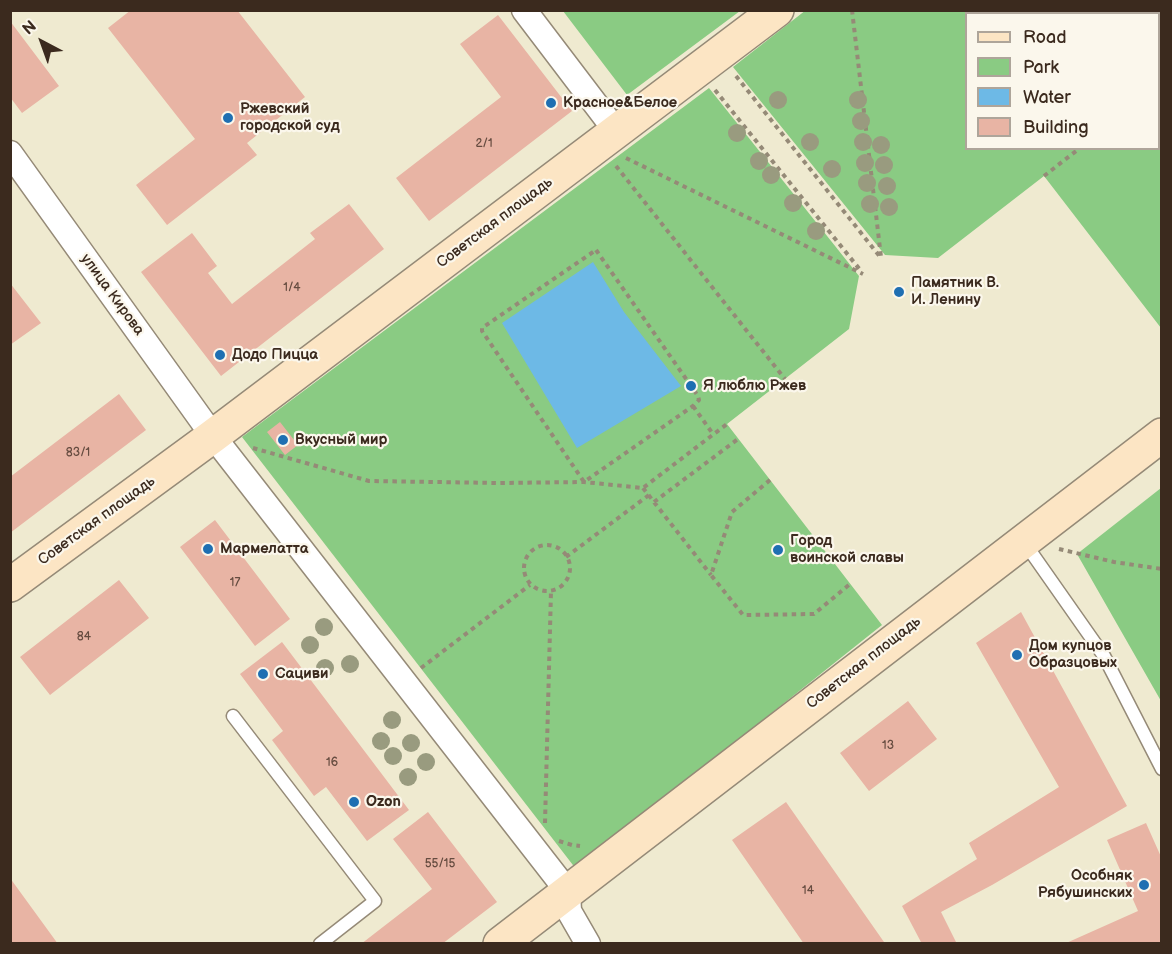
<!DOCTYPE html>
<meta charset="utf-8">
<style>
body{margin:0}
#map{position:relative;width:1172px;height:954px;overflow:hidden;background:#efead0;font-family:"Balsamiq Sans",sans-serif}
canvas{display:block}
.frame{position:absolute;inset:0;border:12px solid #3b2a1e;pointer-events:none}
.legend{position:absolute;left:965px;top:12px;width:195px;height:138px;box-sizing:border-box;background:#fbf7ec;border:2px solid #aea59a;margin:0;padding:8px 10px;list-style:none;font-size:18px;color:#3b2a1e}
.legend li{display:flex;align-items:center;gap:12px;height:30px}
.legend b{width:30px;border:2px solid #aea59a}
.north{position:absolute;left:12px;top:12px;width:60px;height:60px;-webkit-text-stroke:4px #fbf7ec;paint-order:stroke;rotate:319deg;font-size:16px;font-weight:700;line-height:24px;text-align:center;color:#3b2a1e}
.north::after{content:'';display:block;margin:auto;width:21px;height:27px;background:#3b2a1e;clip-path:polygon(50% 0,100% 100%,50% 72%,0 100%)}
</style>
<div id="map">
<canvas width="1172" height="954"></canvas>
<div class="frame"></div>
<ul class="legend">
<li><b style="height:8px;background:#fce5c4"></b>Road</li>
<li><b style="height:16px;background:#8acb83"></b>Park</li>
<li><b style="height:16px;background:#6db9e6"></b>Water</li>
<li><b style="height:16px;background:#e8b4a4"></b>Building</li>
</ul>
<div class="north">N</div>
</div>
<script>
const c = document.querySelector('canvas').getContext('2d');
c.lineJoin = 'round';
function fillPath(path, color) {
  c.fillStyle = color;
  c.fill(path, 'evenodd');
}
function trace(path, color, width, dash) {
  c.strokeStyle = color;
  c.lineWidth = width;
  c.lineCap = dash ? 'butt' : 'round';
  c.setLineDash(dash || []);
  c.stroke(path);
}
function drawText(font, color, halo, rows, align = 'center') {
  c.font = font + ' "Balsamiq Sans",sans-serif';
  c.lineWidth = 4.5;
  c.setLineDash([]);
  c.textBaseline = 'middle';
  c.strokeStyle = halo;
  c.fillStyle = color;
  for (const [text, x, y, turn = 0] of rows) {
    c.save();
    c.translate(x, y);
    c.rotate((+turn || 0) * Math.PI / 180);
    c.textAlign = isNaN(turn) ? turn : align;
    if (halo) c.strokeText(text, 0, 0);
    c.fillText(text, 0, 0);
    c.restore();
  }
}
const green = new Path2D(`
 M806,10L1161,11V328L1044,176L938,258L885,255L733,67ZM966,14H1158V148H966Z
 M563,11H740L627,95Z
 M709,88L859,276L849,329L727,424L882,625L576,869L242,437Z
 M1161,488V701L1077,554Z`);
const water = new Path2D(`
 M593,262L624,312L681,386L577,448L502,323Z`);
const building = new Path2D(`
 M131,10H237L305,97L247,143L257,155L167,225L136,185L195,139L108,28Z
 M498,15L572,111L429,221L396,178L501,97L460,44Z
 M10,21L59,86L22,113L10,97Z
 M349,204L384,249L221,376L141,272L192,233L217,266L208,273L232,304L315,239L310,233Z
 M10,283L41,323L10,345Z
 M119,394L146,430L10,533V477Z
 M280,422L298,445L285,455L267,432Z
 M215,520L290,619L255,646L180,547Z
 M119,580L149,618L50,695L20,657Z
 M1021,612L1127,806L992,885L941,912L957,944H922L902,906L977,859L969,843L1059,787L976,643Z
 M282,642L409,810L367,841L326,787L314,796L272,740L283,731L240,674Z
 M908,701L937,739L869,791L840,753Z
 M786,802L884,942L881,944H804L732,840Z
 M428,812L497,902L442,944H361L432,889L393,839Z
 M1146,823L1162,859V944H1064L1138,911L1107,840Z
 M10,878L58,944H10Z`);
const path = new Path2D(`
 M852,10L881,257
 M1050,10L1056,14
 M1158,62L1162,63
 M736,76L881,258
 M1158,89L1162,86
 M715,90L861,271
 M626,158L863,274
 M616,166L785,379
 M1044,176L1080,148
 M596,250L698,396L699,400L693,406L584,482L482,331V328Z
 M693,406L713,434
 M253,448L369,481L499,483L584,482L643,488L727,424
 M770,480L732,512L711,575L743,615L814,614L850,584
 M643,488L711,575
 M654,502L738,439
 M524 568a23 23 0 1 1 46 0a23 23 0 1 1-46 0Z
 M1059,549L1114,562L1162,569
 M566,557L649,495
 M421,668L530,585
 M545,823L551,591
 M559,841L572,845L580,846`);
const lane = new Path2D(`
 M1024,542L1104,656L1162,769
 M233,716L375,901L320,944`);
const street = new Path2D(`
 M524,10L616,131
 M10,153L213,436L568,892L569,911L588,944`);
const secondary = new Path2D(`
 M10,585L213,436L777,10
 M500,944L1162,435`);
const trees = [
 [778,100],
 [858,100],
 [861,121],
 [737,133],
 [810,142],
 [863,142],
 [881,145],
 [759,161],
 [865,163],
 [884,165],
 [832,169],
 [771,175],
 [867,183],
 [887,186],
 [793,203],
 [870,204],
 [889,207],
 [816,231],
 [324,627],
 [310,645],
 [350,664],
 [325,668],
 [392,720],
 [381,741],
 [411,743],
 [393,756],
 [426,762],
 [408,777]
];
const markers = [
 [551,103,6,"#1f6fb2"],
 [228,118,6,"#1f6fb2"],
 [899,292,6,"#1f6fb2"],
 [220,355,6,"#1f6fb2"],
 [691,386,6,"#1f6fb2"],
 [283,440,6,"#1f6fb2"],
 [208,549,6,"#1f6fb2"],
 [778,550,6,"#1f6fb2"],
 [1017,655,6,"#1f6fb2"],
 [263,674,6,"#1f6fb2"],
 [354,802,6,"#1f6fb2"],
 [1144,885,6,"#1f6fb2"]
];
const numberNames = [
 ["2/1",484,144],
 ["1/4",292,288],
 ["83/1",78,453],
 ["17",235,583],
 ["84",84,637],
 ["13",888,746],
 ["16",332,763],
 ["55/15",440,864],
 ["14",808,891]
];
const poiNames = [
 ["Красное&Белое",563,103],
 ["Ржевский",240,109],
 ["городской суд",240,126],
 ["Памятник В.",911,283],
 ["И. Ленину",911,300],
 ["Додо Пицца",232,355],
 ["Я люблю Ржев",703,386],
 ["Вкусный мир",295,440],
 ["Город",790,541],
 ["воинской славы",790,558],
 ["Мармелатта",220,549],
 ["Дом купцов",1029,646],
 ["Образцовых",1029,663],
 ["Сациви",275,674],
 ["Ozon",366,802],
 ["Особняк",1132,876,"right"],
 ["Рябушинских",1132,893,"right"]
];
const streetNames = [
 ["Советская площадь",495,223,-37],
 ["улица Кирова",112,295,54],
 ["Советская площадь",97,521,-36],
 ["Советская площадь",864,663,-38]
];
fillPath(green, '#8acb83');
fillPath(water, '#6db9e6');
fillPath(building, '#e8b4a4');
trace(lane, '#958a77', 15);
trace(street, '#958a77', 27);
trace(secondary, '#958a77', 36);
trace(path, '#958a77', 4, [4.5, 4.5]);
trace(lane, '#fff', 12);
trace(street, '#fff', 24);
trace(secondary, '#fce5c4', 33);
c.fillStyle = '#999b7f';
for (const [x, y] of trees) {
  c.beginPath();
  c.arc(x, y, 9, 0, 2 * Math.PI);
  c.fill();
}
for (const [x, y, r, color] of markers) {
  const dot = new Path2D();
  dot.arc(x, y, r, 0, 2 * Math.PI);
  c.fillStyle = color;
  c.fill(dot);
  trace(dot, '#fbf7ec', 2);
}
drawText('12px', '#664c40', null, numberNames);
drawText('bold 15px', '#3b2a1e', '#fbf7ec', poiNames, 'left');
drawText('15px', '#3b2a1e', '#fbf7ec', streetNames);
</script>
